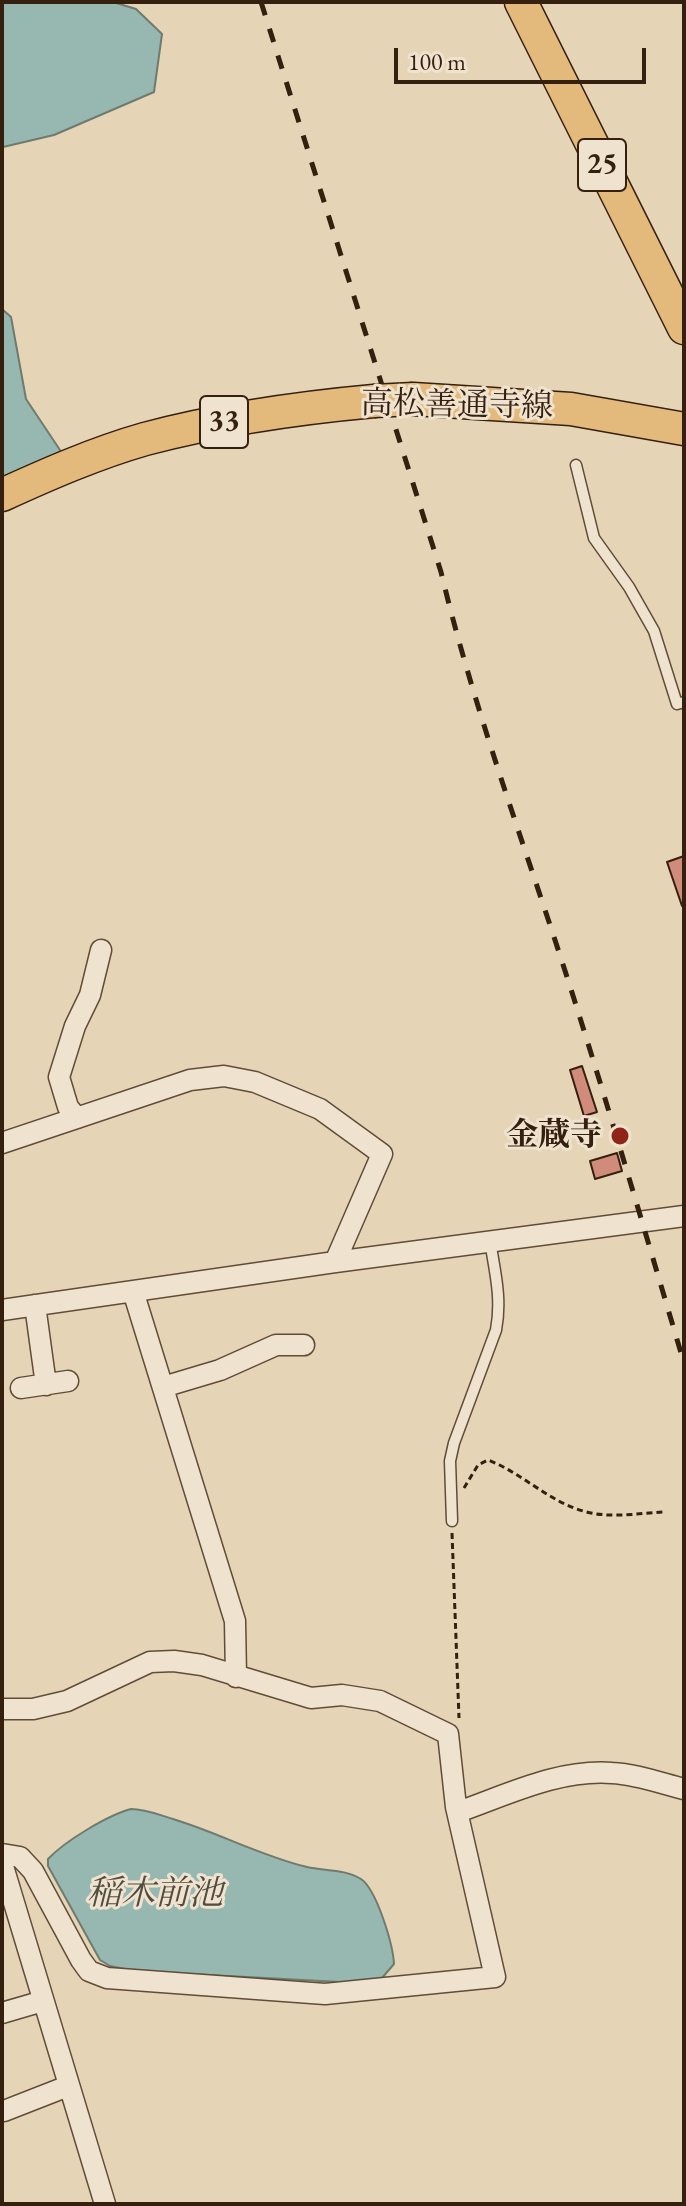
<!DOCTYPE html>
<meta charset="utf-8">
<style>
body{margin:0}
#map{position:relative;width:686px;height:2206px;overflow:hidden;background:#e6d4b7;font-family:"EB Garamond",serif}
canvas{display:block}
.frame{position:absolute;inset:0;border:4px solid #351f0e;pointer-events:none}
.scale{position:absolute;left:394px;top:48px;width:252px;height:36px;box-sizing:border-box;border:4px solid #351f0e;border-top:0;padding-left:10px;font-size:24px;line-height:28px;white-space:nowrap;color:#351f0e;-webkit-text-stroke:6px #efe3d0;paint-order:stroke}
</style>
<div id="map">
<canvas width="686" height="2206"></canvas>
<div class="frame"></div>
<div class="scale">100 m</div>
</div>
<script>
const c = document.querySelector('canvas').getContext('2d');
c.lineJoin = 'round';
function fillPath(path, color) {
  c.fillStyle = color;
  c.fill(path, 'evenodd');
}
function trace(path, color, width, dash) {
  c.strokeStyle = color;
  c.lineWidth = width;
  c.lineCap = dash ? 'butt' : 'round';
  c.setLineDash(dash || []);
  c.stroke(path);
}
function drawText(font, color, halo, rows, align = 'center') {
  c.font = font + ' "EB Garamond","Noto Serif JP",serif';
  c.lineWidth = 6;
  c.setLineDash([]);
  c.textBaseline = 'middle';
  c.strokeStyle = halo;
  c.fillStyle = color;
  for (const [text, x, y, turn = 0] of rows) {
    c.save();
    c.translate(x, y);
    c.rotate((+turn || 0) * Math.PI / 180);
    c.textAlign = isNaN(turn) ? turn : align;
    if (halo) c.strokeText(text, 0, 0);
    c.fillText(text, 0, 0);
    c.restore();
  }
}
const water = new Path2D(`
 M2,2H113L136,9L162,34L154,92L54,135L3,147L2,153Z
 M2,309L11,317L26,399L62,453L2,477Z
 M131,1809C146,1809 159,1815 173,1819C219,1833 261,1856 307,1867C324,1871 345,1869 361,1879C377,1890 393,1945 394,1964L382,1978L358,1983L135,1971L110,1966L100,1960L48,1866V1859C65,1841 108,1815 131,1809Z`);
const building = new Path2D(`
 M684,856V906H682L667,862Z
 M582,1066L597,1112L584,1116L570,1070Z
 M617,1153L622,1171L595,1179L590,1161Z`);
const path = new Path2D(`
 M464,1488L478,1465L488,1460C522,1473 548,1501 583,1511C609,1519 639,1513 665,1512
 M452,1533L459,1718`);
const service = new Path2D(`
 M576,465L594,538L629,587L654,631L677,704L684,702
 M452,1521L450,1461L454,1443L496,1330C502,1299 495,1272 490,1241`);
const minor = new Path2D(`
 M77,1118L68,1107L59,1077L75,1026L90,995L101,950
 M2,1143L190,1080L224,1076L255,1082L320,1109L382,1154L335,1262
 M133,1291L235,1621L236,1677
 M35,1305L46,1385
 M2,1310L335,1262L684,1216
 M163,1387L220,1370L276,1345H304
 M21,1388L68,1381
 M2,1709H33L67,1701L150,1662L174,1661L202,1665L311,1698L342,1695L380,1701L448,1734L456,1807L495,1977L325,1994L107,1978L89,1971L81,1960L33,1871L20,1857L2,1854
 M458,1812C507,1795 558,1769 612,1773C636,1774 660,1783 684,1789
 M2,1863L105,2204
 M2,2013L43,2001
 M4,2111L68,2086`);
const primary = new Path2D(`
 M521,2L684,328
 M413,399L571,409L684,429
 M2,495C48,474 96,453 145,439C220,419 297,408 374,401`);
const rail = new Path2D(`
 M261,2L441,572C476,718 530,859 575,1002C613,1122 648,1242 684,1363`);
const primaryBridge = new Path2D(`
 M374,401L413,399`);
const markers = [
 [620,1136,10,"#8f2418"]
];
const shields = [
 [602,165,48],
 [224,422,48]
];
const shieldNames = [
 ["25",602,165],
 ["33",224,422]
];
const streetNames = [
 ["高松善通寺線",457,406,1]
];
const poiNames = [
 ["金蔵寺",602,1136]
];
const waterNames = [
 ["稲木前池",155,1895]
];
fillPath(water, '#96b8b0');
trace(water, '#6f7b6f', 2);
fillPath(building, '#d18b7b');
trace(building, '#351f0e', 2);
trace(service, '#614c38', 13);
trace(minor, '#614c38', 23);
trace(primary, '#351f0e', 35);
trace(path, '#351f0e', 3, [6, 4]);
trace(service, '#efe3d0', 10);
trace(minor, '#efe3d0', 20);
trace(primary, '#e3ba7c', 32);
trace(rail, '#351f0e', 5, [14, 14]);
trace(primaryBridge, '#351f0e', 35, []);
trace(primaryBridge, '#e3ba7c', 32);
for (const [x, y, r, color] of markers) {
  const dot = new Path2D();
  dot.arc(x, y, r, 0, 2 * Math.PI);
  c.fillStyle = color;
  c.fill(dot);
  trace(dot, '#efe3d0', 3);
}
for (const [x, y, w] of shields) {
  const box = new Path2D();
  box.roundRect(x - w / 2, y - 26, w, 52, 6);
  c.fillStyle = '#efe3d0';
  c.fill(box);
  trace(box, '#351f0e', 2);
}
drawText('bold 30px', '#351f0e', null, shieldNames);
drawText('32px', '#351f0e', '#efe3d0', streetNames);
drawText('bold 32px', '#351f0e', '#efe3d0', poiNames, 'right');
drawText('italic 34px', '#524d3f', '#efe3d0', waterNames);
</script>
